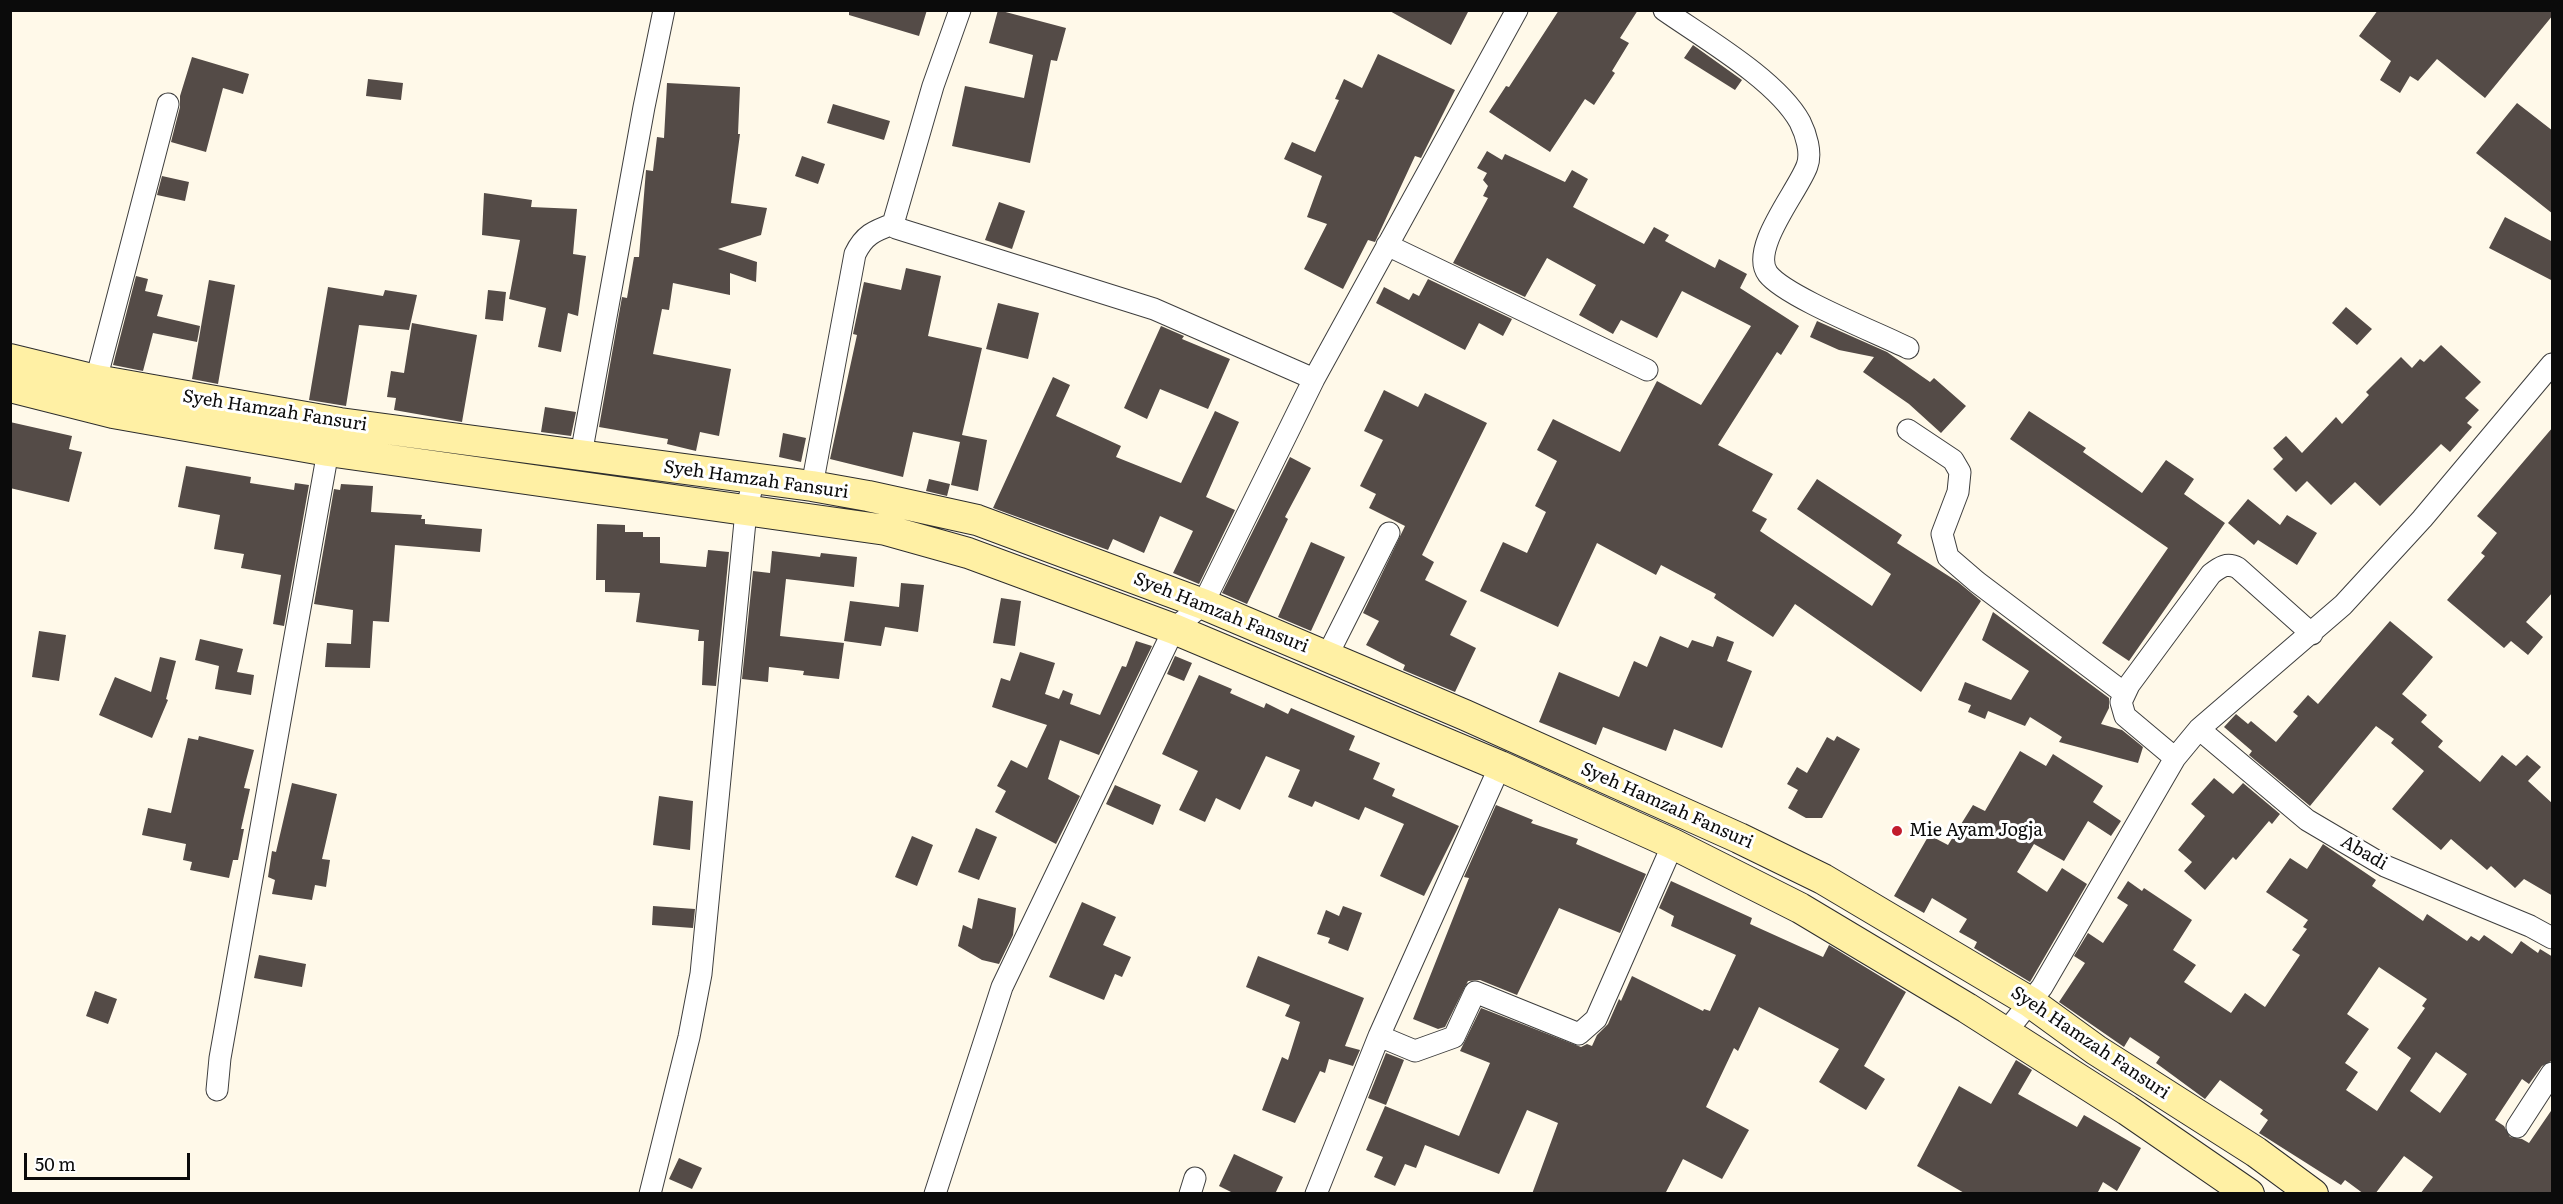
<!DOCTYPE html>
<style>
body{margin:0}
#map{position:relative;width:2563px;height:1204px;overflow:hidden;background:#fff9e9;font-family:Literata,serif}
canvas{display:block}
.frame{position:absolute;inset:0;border:12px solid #0b0b0b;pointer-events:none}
.scale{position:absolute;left:24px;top:1153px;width:166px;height:27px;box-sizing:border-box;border:3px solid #0b0b0b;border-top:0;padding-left:8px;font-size:18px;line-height:21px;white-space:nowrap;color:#0b0b0b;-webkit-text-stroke:4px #fff;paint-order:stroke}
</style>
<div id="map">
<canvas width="2563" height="1204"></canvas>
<div class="frame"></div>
<div class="scale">50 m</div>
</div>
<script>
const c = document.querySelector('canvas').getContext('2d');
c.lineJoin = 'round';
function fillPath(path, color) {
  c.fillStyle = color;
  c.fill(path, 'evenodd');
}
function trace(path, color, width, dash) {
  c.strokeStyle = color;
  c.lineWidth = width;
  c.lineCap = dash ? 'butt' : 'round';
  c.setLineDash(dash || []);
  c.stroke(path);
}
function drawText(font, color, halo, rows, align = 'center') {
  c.font = font + ' Literata,serif';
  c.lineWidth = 6;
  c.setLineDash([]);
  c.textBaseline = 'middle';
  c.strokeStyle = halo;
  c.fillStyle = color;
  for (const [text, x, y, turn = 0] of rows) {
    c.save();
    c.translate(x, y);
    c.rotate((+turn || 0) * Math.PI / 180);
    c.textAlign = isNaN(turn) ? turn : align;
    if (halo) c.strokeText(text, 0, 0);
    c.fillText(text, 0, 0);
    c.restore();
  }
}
const building = new Path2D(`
 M849,10H927L919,36L849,15Z
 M998,10L1066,28L1057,61L1051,60L1030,163L952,146L965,86L1024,98L1033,55L989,43Z
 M1388,10H1469L1451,45Z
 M1559,10H1638L1620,38L1629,43L1612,71L1615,73L1594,105L1585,99L1550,152L1489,112L1506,86L1509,87Z
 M2378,10H2553V15L2485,98L2437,59L2418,81L2410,76L2400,93L2380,80L2391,61L2359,36Z
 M1693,45L1742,80L1735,90L1684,58Z
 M1378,54L1455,90L1421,158L1415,156L1375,242L1368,240L1343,289L1304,269L1327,224L1307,217L1322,176L1284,159L1292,142L1315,152L1339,100L1335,99L1344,79L1362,88Z
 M192,57L249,74L243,94L223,88L206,152L171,142L180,107V96Z
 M368,79L403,83L401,100L366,96Z
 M667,83L740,87L738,134H740L731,203L767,208L761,235L718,249L757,262L756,282L730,273V295L673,283L669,310L662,309L653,354L731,369L719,436L700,432L696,451L667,444L668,439L599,427L622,297L627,298L634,257H639L646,170L653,171L657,137L664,138Z
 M2517,103L2553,131V214L2476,153Z
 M833,104L890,121L884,140L827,123Z
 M1487,151L1502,160L1505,154L1565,182L1572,170L1588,179L1573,207L1644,244L1654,227L1669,235L1665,241L1715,268L1719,259L1747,274L1740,288L1799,326L1781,355L1777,352L1718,445L1773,474L1752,511L1767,519L1760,531L1872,606L1891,574L1797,509L1817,479L1902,535L1897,543L1958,582L1981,601L1921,692L1795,604L1773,637L1714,598L1716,594L1661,565L1656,575L1597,543L1558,627L1480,591L1503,542L1527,553L1546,512L1535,506L1557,461L1537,450L1553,419L1620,452L1657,381L1701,405L1751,326L1682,291L1657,338L1621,320L1613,334L1579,315L1596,285L1547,258L1525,297L1453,263L1488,198L1483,196L1488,186L1483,180L1487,173L1477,168Z
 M802,156L825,164L818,184L795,176Z
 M162,176L189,182L185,201L157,195Z
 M484,193L532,200L531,207L577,209L573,254L586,256L578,316L568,313L561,352L538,347L546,308L509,299L520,240L482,235Z
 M999,202L1025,211L1012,249L985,240Z
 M2505,217L2553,242V281L2489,248Z
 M906,268L941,276L928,336L982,348L962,435L987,440L978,491L951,485L960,442L913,432L903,477L830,459L857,335L853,334L864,282L901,290Z
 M136,276L148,279L145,291L163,295L157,316L200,326L197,342L153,333L143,371L113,365Z
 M1428,279L1512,319L1503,336L1479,323L1465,350L1376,303L1384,287L1409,300L1413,293L1419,296Z
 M209,280L235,285L218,384L192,379Z
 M328,287L383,296L385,290L417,295L409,330L359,325L346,406L309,400Z
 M488,290L506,292L503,321L485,319Z
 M998,303L1039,313L1028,359L986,349Z
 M2346,307L2372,329L2357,345L2332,323Z
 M1817,321L1887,352L1930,382L1934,378L1966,406L1941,433L1909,404L1863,372L1874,357L1839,350L1810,337Z
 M412,323L477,335L462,422L394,410L396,398L387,397L391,371L404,373Z
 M1161,326L1184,336L1182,339L1230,359L1208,409L1160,389L1147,419L1124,408Z
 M2441,345L2481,382L2465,398L2479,410L2467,423L2472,427L2450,452L2441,444L2380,506L2355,482L2331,505L2307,481L2296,492L2273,469L2283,459L2273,448L2286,436L2302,453L2336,417L2342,424L2369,395L2366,392L2401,357L2412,368L2420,359L2424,362Z
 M1053,377L1070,385L1056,416L1121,446L1116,457L1181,483L1215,411L1239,422L1206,497L1235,510L1199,584L1173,573L1193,531L1160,516L1144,553L1113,539L1108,550L993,508Z
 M1384,390L1418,407L1425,393L1487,423L1422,555L1434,562L1425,580L1467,601L1450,635L1476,648L1455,692L1403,670L1405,665L1366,645L1379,621L1363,613L1405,526L1369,508L1376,494L1360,486L1383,440L1364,431Z
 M545,407L576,412L571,436L541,432Z
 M2029,411L2086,448L2083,452L2142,493L2166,460L2194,479L2184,494L2225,523L2129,661L2102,643L2168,548L2010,439Z
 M10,422L72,436L69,449L82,452L69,502L10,488Z
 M2553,427V592L2526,622L2543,637L2528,655L2511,641L2504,648L2447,600L2485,556L2481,553L2497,533L2477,516Z
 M783,433L806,438L801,462L779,457Z
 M1290,457L1311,468L1285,517L1288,519L1247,604L1222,593Z
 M186,466L251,477L250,483L294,490L295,483L309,485L284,626L273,624L281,575L241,568L244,554L214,549L220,515L178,507Z
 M929,479L950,484L947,496L926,491Z
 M341,484L373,486L371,512L422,515L421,519H425V524L482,529L480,552L395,545L389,622L373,621L370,668L325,667L327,643L351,644L353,610L314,604L334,489L340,490Z
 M2248,499L2280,525L2287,515L2317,533L2297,565L2258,540L2254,545L2228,523Z
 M597,524L625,525V532H643V537H660V563L706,567L708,550L729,552L716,686L702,685L704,641H698L699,630L636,622L640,593L605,592V580H596Z
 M1311,542L1345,557L1311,631L1278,617Z
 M772,551L820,557L821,553L857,557L854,587L786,579L780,636L844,643L839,679L803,675L804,671L769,667L768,682L742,679L753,571L770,573Z
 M901,583L924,585L918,632L885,627L881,646L844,641L850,601L899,607Z
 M1001,598L1021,601L1015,646L993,643Z
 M1993,612L2109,698V708L2101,724L2122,730L2143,747L2138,763L2059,742L2062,737L2030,717L2025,726L1988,711L1985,719L1968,712L1971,705L1958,700L1965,682L2011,700L2029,671L1982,640Z
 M2390,621L2433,657L2402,694L2427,715L2421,722L2443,741L2438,747L2480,782L2502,755L2516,766L2527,755L2541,767L2528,781L2553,804V896L2524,879L2515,888L2491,866L2487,870L2451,839L2441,850L2392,809L2424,771L2391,743L2394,739L2376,726L2310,806L2249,755L2252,751L2224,727L2236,714L2248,724L2251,721L2276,742L2298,716L2293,712L2308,695L2318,704Z
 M39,631L66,635L59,681L32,677Z
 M1660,636L1688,648L1692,640L1713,647L1717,636L1734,642L1727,661L1752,671L1722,748L1674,729L1666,751L1603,727L1596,745L1539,722L1559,672L1619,697L1634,661L1647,667Z
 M200,639L243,649L237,672L254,675L251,695L215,689L219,666L195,660Z
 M1136,641L1152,646L1099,755L1060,740L1048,779L1080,796L1056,844L995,812L1006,791L997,786L1011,760L1027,768L1047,725L992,707L1001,678L1010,681L1020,652L1055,663L1045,694L1059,699L1063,690L1073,694L1070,704L1100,715L1122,666L1126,667Z
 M1175,656L1192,663L1184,681L1167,674Z
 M160,657L176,661L166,699L168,700L152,738L99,715L115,677L151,692Z
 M1199,675L1232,689L1230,693L1264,708L1266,703L1288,714L1291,708L1355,736L1349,750L1380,763L1373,779L1395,789L1392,796L1459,826L1424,896L1380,876L1404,824L1365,807L1359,820L1315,801L1312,807L1288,797L1300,770L1266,756L1240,810L1216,798L1205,822L1179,810L1198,771L1162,754Z
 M199,736L254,750L244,788L250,789L241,829H244L238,860H233L229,878L190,870L192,862L183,860L186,844L142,835L148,808L171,813L188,738L198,740Z
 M1837,736L1860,749L1822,818H1806L1788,808L1798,790L1787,784L1797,767L1807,773L1827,737L1834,741Z
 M2020,751L2046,766L2053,754L2103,786L2093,802L2121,821L2111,836L2088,821L2064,861L2034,844L2017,872L2047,892L2062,868L2087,884L2030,982L1974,948L1977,942L1959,932L1967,919L1932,898L1924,913L1894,896L1929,835L1948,845L1973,805L1985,811Z
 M2214,778L2233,794L2243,783L2280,814L2272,824L2269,821L2236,860L2233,857L2205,890L2184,871L2192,862L2178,850L2205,816L2191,804Z
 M292,783L337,794L322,859L330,860L326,887L315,885L312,900L272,894L275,880L268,877L272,851L276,852Z
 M1115,785L1161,805L1153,825L1106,804Z
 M659,796L693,801L690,850L653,845Z
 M1496,805L1533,820L1531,823L1578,839L1576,844L1646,874L1620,933L1559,908L1517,995L1480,980L1468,981L1445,1027L1438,1029L1413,1019L1469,878L1464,877Z
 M976,828L997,837L979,880L958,872Z
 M912,836L933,845L917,886L895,877Z
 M2323,844L2376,880L2372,886L2423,921L2427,914L2467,941L2471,936L2479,941L2484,935L2512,954L2521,941L2538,953L2540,949L2553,957V1060L2542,1066L2529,1084L2522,1079L2495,1120L2504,1126L2510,1137L2522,1139L2529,1143L2553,1108V1194H2420L2433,1177L2404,1156L2375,1194H2364L2345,1180L2341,1185L2259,1133L2268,1120L2260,1114L2263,1110L2220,1080L2205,1099L2156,1063L2160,1057L2130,1037L2124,1047L2059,1002L2085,963L2074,956L2088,933L2103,943L2128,905L2117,898L2128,881L2142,891L2144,888L2192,920L2173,950L2196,965L2184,982L2231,1013L2245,993L2265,1007L2300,955L2292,950L2307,929L2303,927L2308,920L2266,892L2290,858L2307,869ZM2379,967L2427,999L2422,1006L2425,1008L2397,1048L2411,1058L2377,1111L2346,1090L2358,1072L2345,1063L2369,1029L2347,1014ZM2436,1052L2467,1074L2440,1113L2410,1091Z
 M1671,881L1752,918L1750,924L1823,957L1829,945L1906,992L1864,1066L1885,1079L1866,1110L1819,1082L1839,1049L1759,1007L1738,1051L1734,1048L1706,1107L1749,1130L1722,1179L1683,1159L1665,1194H1532L1558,1123L1527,1110L1499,1174L1425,1145L1416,1168L1405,1164L1395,1186L1374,1177L1383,1157L1366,1150L1385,1106L1459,1136L1490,1063L1460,1051L1481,1008L1581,1047L1587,1044L1592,1046L1597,1035L1608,1024L1619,999L1621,1001L1632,976L1703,1011L1704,1009L1710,1011L1736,955L1671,926L1674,916L1659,908Z
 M978,898L1016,908L1013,935L999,964L982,960L958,946L963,925L972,929Z
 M1082,902L1116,917L1103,945L1131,957L1122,977L1115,974L1104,1000L1049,977Z
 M653,906L695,909L693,928L652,925Z
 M1343,906L1362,913L1348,951L1328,943L1330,938L1317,934L1326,910L1339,916Z
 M259,955L306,964L302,987L254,978Z
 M1258,956L1364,998L1345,1046L1360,1050L1353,1066L1329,1059L1325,1073L1320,1071L1295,1123L1262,1110L1282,1057L1288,1060L1300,1022L1285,1016L1290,1005L1246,987Z
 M95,991L117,999L108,1024L86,1016Z
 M1386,1053L1404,1060L1386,1105L1368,1098Z
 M2016,1060L2032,1070L2018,1094L2077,1127L2084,1115L2141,1148L2117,1191L2103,1182L2097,1194H1966L1917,1166L1959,1086L1991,1104Z
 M1234,1154L1283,1177L1275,1194H1235L1219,1186Z
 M679,1158L702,1168L692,1189L669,1179Z`);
const street = new Path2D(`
 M1664,10C1704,38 1777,80 1800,122C1806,134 1812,153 1807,166C1798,191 1749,249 1768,274C1786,297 1878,333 1908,348
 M893,224L896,228L1154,309L1314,379
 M893,224L933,86L960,10
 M1387,245L1647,370
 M96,380L168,104
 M1908,430L1953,460L1960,472L1958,492L1942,534L1948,557L1977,582L2124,693
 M581,455L644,107L664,10
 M812,486L855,254C864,235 874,231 893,224
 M1327,656L1389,533
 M2199,729L2307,820L2385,866L2530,926L2552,938
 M2175,758L2125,716L2121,702L2129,685L2211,574C2220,567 2227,562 2238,568L2312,634
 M2006,1032L2042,987L2175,758L2199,729L2343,605L2422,519L2552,364
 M1379,1036L1500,766
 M217,1090L220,1058L328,451
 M2517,1127L2552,1073
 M650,1194L689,1037L701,974L746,511L754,479
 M935,1194L1002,987L1161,656L1174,629L1203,604L1314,379L1517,10
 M1190,1194L1195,1178
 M1316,1194L1379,1036L1415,1051L1454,1037L1475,992L1579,1034L1596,1019L1673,844`);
const secondary = new Path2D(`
 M10,359L96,380L340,423L812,486L868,496L977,520L1203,604L1465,715L1739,838L1823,879L2030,1002L2096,1050L2256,1152L2313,1194
 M10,387L113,413L328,451L886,530L968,553L1174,629L1500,766L1673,844L1800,908L1967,1008L2127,1110L2249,1194`);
const markers = [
 [1897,831,6,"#c21c2d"]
];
const streetNames = [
 ["Syeh Hamzah Fansuri",275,411,9],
 ["Syeh Hamzah Fansuri",756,480,8],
 ["Syeh Hamzah Fansuri",1221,613,22],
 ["Syeh Hamzah Fansuri",1667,806,24],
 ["Abadi",2364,853,30],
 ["Syeh Hamzah Fansuri",2090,1043,34]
];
const poiNames = [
 ["Mie Ayam Jogja",1909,831]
];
fillPath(building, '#544b47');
trace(street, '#3e3e3e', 23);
trace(secondary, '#2d2d2d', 32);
trace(street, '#fff', 21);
trace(secondary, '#fff0a4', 30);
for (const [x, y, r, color] of markers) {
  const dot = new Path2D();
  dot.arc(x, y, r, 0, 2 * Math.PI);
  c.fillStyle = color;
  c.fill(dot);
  trace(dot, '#fff', 2);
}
drawText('18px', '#0b0b0b', '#fff', streetNames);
drawText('18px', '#0b0b0b', '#fff', poiNames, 'left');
</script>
